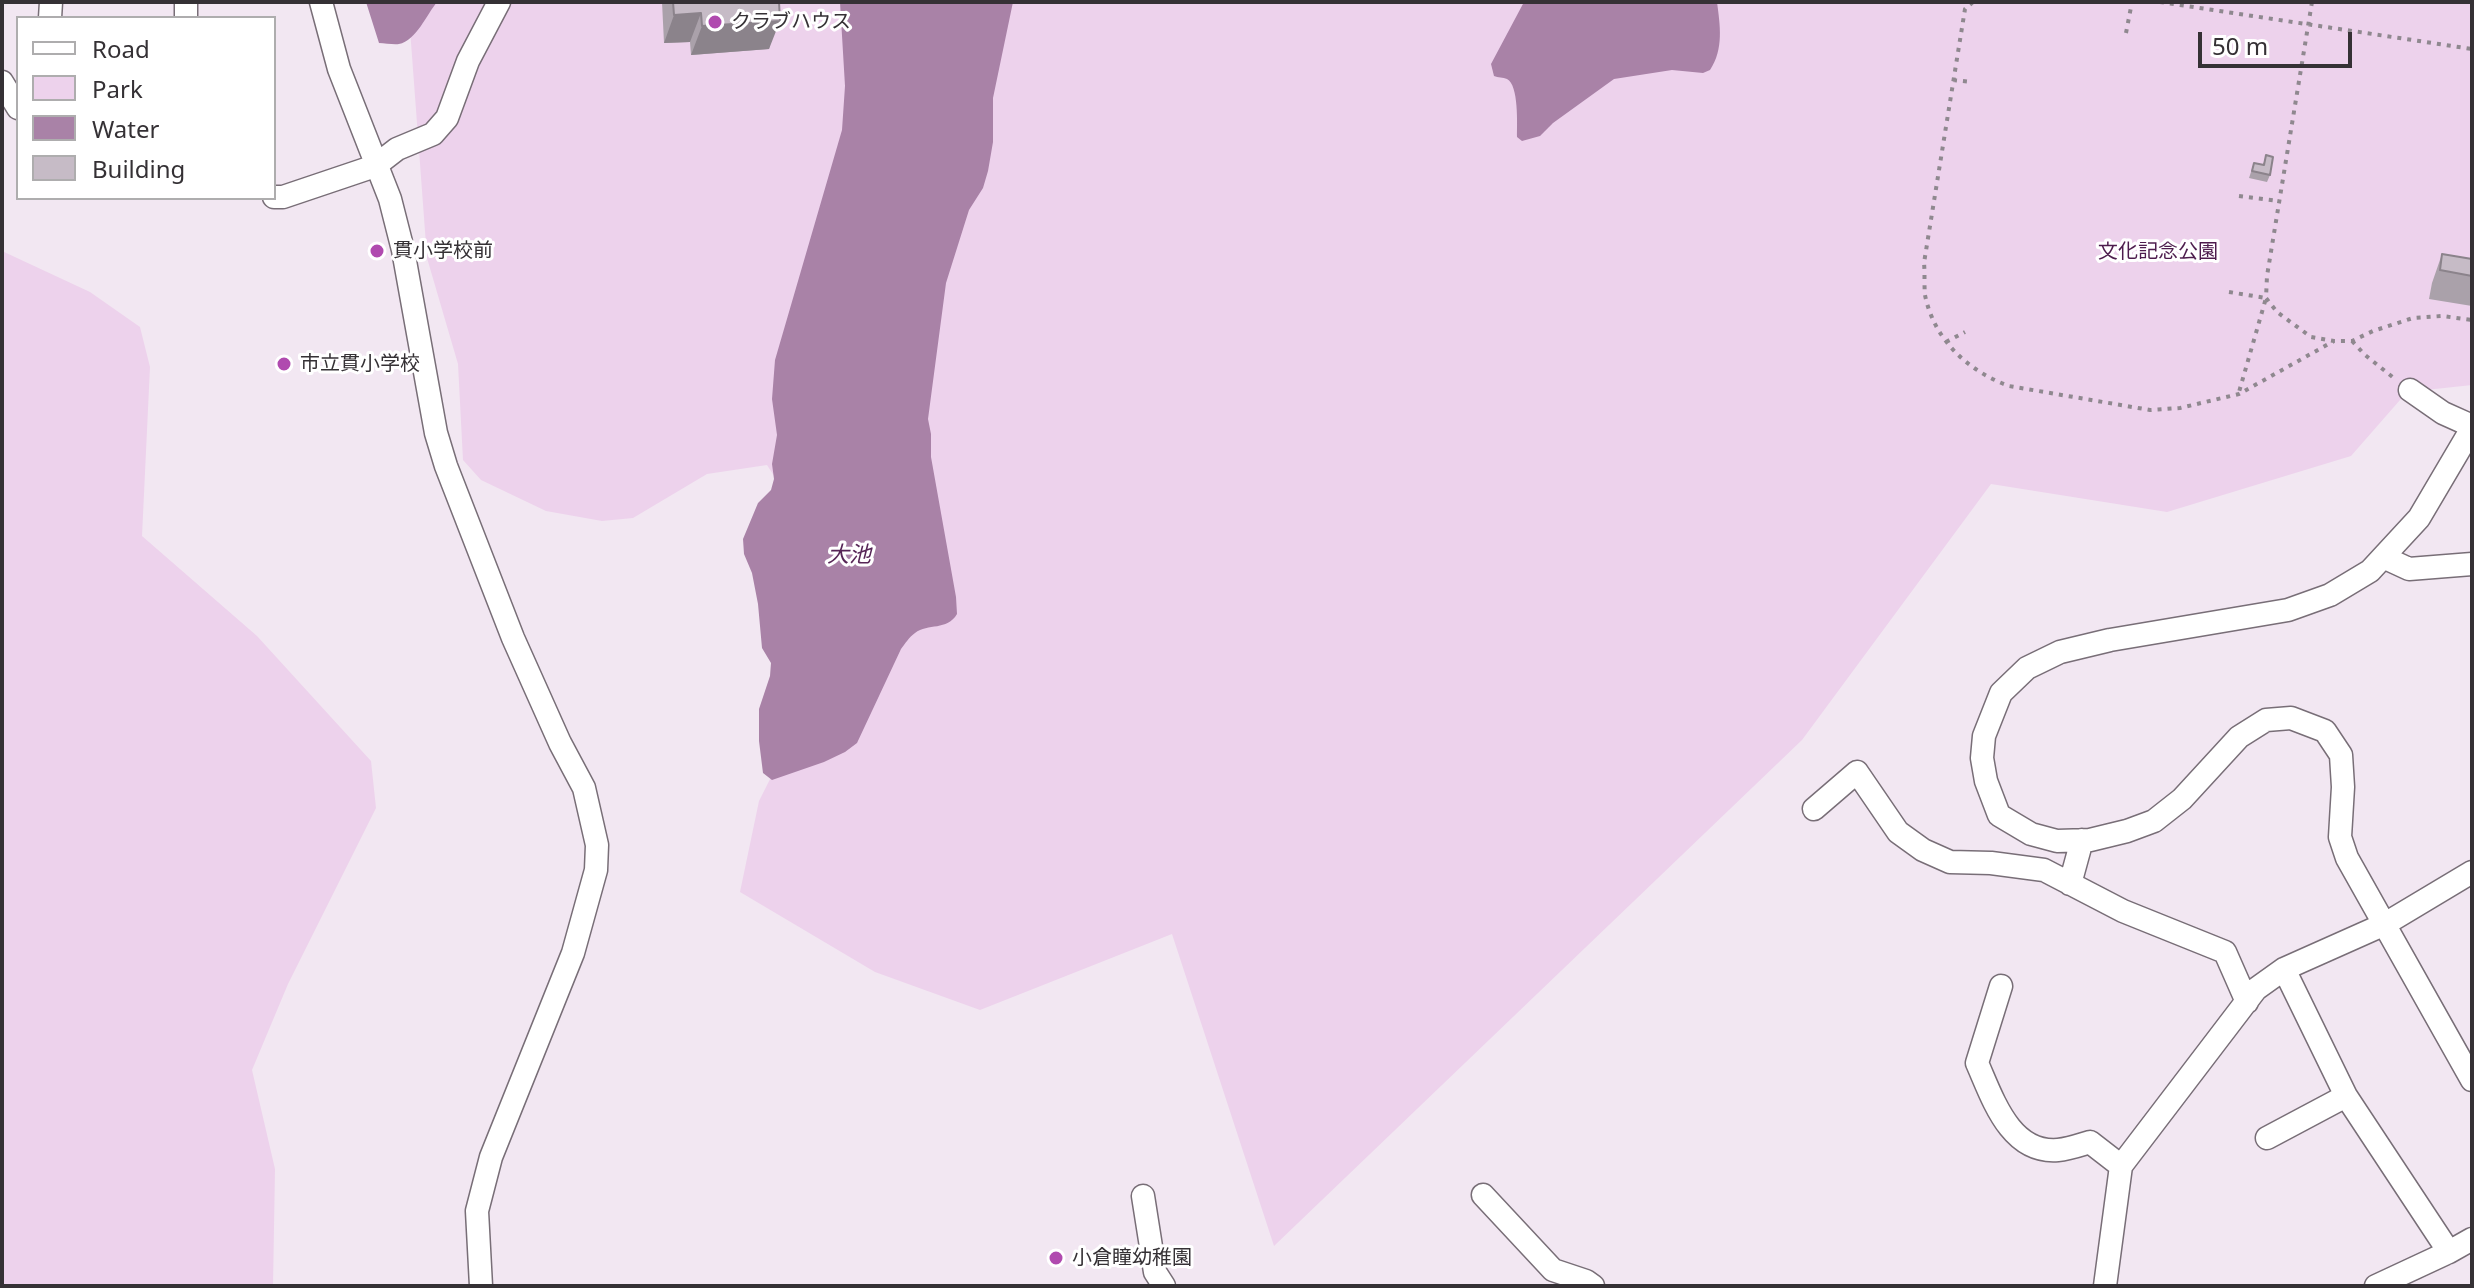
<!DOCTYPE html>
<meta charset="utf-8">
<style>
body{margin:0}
#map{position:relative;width:2474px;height:1288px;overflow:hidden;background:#f2e7f2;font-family:"Noto Sans",sans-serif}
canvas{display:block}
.frame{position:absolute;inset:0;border:4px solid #353135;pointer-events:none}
.legend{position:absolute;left:16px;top:16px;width:260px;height:184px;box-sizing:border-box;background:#fff;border:2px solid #aeadae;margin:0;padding:10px 14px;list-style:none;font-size:24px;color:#353135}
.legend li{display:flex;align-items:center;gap:16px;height:40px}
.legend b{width:40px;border:2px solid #aeadae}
.scale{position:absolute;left:2198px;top:32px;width:154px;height:36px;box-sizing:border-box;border:4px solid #353135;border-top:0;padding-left:10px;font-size:24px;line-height:28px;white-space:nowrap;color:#353135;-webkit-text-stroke:6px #fff;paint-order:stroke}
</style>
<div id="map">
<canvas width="2474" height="1288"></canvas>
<div class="frame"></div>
<ul class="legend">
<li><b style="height:10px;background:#fff"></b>Road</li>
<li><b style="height:22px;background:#edd2ec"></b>Park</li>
<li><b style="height:22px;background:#a982a7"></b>Water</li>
<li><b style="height:22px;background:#c6bbc6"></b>Building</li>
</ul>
<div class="scale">50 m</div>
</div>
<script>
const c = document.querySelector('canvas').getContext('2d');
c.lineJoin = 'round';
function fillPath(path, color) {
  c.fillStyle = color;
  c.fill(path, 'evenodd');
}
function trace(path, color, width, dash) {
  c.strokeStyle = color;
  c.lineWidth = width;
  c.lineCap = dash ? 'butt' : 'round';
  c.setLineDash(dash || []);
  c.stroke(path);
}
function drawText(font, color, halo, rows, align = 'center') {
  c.font = font + ' "Noto Sans","Noto Sans JP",sans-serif';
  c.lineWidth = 6;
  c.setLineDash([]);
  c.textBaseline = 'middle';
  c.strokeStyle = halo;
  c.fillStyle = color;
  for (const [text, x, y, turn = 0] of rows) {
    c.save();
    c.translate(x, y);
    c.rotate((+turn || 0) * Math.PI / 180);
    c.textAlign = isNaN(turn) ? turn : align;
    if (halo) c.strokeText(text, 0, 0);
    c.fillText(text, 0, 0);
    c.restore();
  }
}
const green = new Path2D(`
 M408,2H2472V385L2407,392L2351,456L2167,512L1991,484L1802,740L1274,1246L1172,934L980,1010L875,972L740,892L759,801L817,686L787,496L767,465L707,474L633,518L602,521L546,511L481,480L463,460L458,364L427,258Z
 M2,251L90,292L140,327L150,367L142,536L257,636L371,761L376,808L288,984L252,1070L275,1169L273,1286H2Z`);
const water = new Path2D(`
 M366,2H437C427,14 416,41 399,44C394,45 385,43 379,43Z
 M840,2H1013L993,98V142L988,171L983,188L969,210L946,283L928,419L931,434V457L956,597L957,614C947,631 928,623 915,633C909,637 905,644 901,649L857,743L845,752L824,762L772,780L763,773L759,741V709L770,676L771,663L762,648L758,604L752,573L744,554L743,539L758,503L771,490L774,479L772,464L777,435L772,399L775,360L842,130L845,86Z
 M1524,2H1717C1720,25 1724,49 1710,70L1703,73L1672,70L1614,79L1553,123L1540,136L1522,141L1517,137C1517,125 1519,85 1507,79C1503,77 1498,78 1494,76L1491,64Z`);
const path = new Path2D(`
 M1973,2L1965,9L1924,263C1925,273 1924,285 1925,295C1934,340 1968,371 2009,386L2150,410L2180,408L2239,394L2334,341
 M2160,2L2472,49
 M2312,2L2267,276L2266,298L2277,312L2311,337L2334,341H2352L2373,331L2413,318L2442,316L2472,320
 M2126,33L2132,2
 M1953,80L1972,82
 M2239,196L2279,201
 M2229,292L2266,298L2239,392
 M2352,341L2365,355L2395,379
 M1946,342L1965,332`);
const minor = new Path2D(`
 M321,2L339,69L390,199L403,250L436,433L446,466L513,638L560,743L584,788L597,845L596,870L573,953L491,1157L477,1211L481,1286
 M50,18L51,2
 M186,18V2
 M2,82L18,108
 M274,197H283L375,166L397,149L433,134L447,118L468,61L499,2
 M2410,390L2443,413L2472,426
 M2472,428L2419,518L2370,571L2330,595L2288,610L2110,640L2060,652L2027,668L2001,693L1984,736L1982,758L1986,781L1999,815L2031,834L2057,841L2090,840L2127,831L2154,821L2182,799L2239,737L2266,720L2291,718L2325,731L2341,755L2343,787L2340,837L2347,858L2472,1080
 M2383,557L2409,569L2472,564
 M1814,809L1857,772L1898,832L1923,850L1950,862L1991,863L2044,870L2123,911L2225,952L2247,1002
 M2070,884L2082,840
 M2284,969L2346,1096L2449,1252L2472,1239
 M2001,986L1977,1063C1993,1099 2010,1154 2058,1150C2069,1149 2080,1145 2090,1142L2121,1166
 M2267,1138L2346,1096
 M1483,1195L1553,1270L1586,1281L1593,1286
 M1143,1196L1155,1272L1164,1286
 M2105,1286L2121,1166L2256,989L2284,969L2385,924L2472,872
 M2376,1286L2449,1252`);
const wall = new Path2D(`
 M662,2H779L769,49L691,55L690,42L664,43Z
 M2266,155L2270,175L2267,182L2249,178L2254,163L2263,165Z
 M2442,254L2472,259V306L2429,299L2432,283Z`);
const shadedWall = new Path2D(`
 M701,13L690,42L664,43L674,15Z
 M780,21L769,49L691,55L702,26Z`);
const building = new Path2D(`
 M673,2H779L780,21L702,26L701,13L674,15Z
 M2266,155L2273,157L2270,175L2252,171L2254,163L2264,165Z
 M2442,254L2472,259V276L2440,270Z`);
const markers = [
 [715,22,8,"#b04aaf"],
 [377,251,8,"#b04aaf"],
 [284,364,8,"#b04aaf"],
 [1056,1258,8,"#b04aaf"]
];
const poiNames = [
 ["クラブハウス",731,22],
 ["貫小学校前",393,251],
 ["市立貫小学校",300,364],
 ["小倉瞳幼稚園",1072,1258]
];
const parkNames = [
 ["文化記念公園",2158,252]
];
const waterNames = [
 ["大池",849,556]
];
fillPath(green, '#edd2ec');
fillPath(water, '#a982a7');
trace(minor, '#786e77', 25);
trace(path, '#8f888f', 4, [4, 6]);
trace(minor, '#fff', 22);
fillPath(wall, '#aaa1aa');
fillPath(shadedWall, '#8b838b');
fillPath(building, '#c6bbc6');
trace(building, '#8b838b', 2);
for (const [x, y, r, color] of markers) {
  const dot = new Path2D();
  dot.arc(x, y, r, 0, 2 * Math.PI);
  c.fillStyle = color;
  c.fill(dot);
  trace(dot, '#fff', 3);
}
drawText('20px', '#353135', '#fff', poiNames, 'left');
drawText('20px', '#4d1c4d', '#fff', parkNames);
drawText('italic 22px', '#572657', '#fff', waterNames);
</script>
